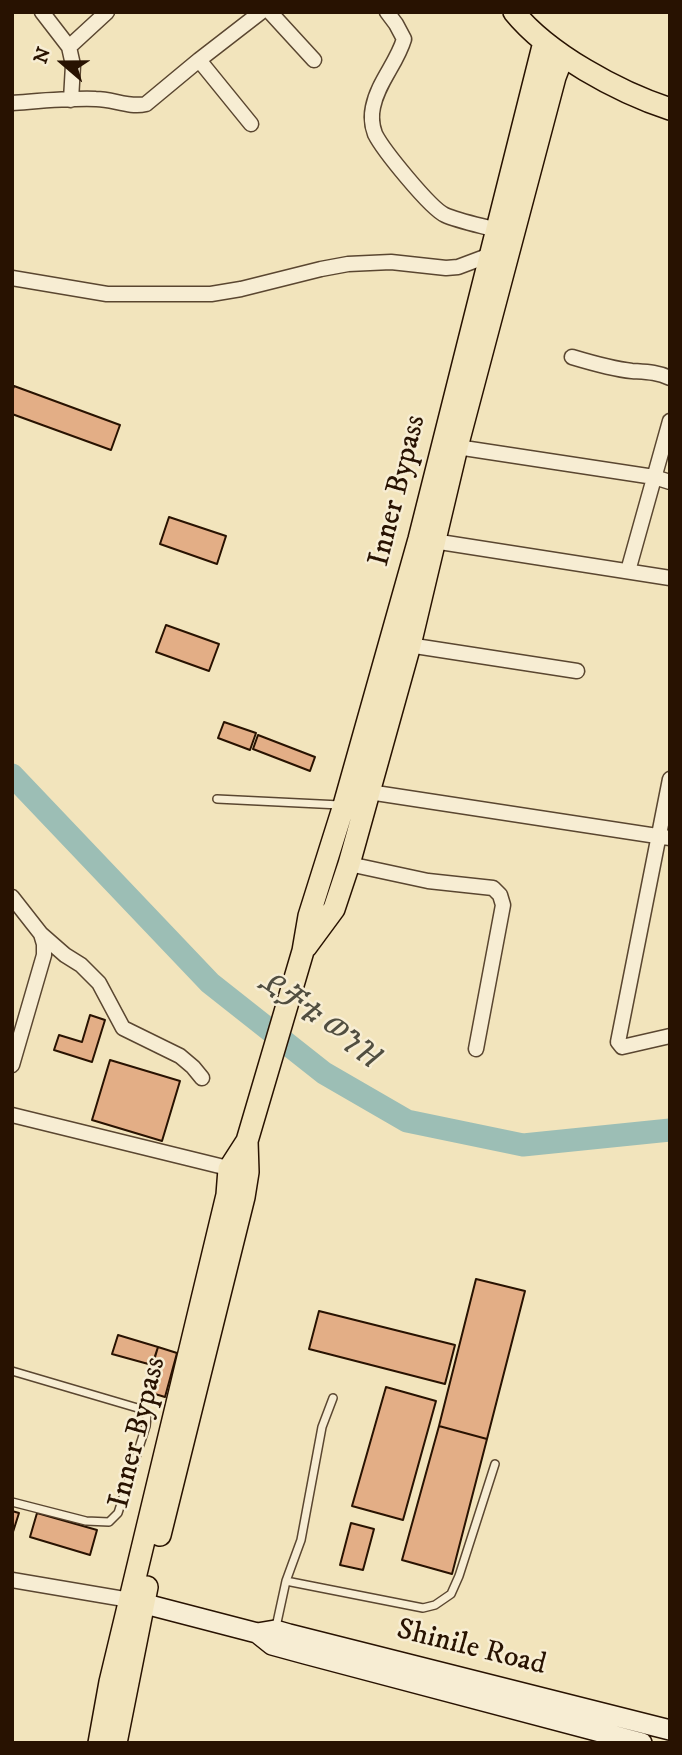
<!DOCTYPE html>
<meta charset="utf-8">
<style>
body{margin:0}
#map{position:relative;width:682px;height:1755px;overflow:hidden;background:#f2e4bc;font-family:"IM FELL DW Pica",serif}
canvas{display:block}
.frame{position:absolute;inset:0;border:14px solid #281201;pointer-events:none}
.north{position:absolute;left:28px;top:28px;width:70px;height:70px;-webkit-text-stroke:5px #f7edd3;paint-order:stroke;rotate:290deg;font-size:19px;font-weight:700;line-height:28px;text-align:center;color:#281201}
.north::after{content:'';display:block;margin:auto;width:24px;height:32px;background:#281201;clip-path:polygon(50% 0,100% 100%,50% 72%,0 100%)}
</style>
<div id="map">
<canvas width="682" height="1755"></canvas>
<div class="frame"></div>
<div class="north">N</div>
</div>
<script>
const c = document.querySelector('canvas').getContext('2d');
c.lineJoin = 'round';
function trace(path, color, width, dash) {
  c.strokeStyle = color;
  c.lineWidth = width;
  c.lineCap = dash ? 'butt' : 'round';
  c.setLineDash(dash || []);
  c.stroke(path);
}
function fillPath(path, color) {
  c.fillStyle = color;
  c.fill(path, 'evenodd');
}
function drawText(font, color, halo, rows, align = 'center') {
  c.font = font + ' "IM FELL DW Pica","Noto Serif Ethiopic",serif';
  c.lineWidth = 5;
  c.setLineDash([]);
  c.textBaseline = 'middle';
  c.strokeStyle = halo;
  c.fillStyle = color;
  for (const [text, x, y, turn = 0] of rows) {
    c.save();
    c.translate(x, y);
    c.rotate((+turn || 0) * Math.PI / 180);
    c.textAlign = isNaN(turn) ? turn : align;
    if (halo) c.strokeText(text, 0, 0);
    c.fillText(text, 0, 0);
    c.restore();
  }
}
const river = new Path2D(`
 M12,775L210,983L324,1073L407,1121L523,1145L670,1130`);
const building = new Path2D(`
 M14,386L120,425L111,450L12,414V392Z
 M169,517L226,536L217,564L160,544Z
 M166,625L219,644L209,671L156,652Z
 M224,722L256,733L250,750L218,738Z
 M258,735L315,757L310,771L253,749Z
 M90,1015L105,1020L92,1062L54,1050L59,1035L82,1042Z
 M110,1060L180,1081L162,1141L92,1120Z
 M476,1279L525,1291L487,1439L439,1426Z
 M319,1311L455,1345L445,1384L309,1349Z
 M118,1335L158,1347L152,1365L112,1354Z
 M158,1347L177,1353L165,1397L145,1391Z
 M386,1387L436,1401L403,1520L352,1506Z
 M439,1426L487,1439L452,1574L402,1560Z
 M12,1511L19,1513L12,1535Z
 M37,1513L97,1530L90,1555L30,1537Z
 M351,1523L374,1529L363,1570L340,1565Z`);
const lane = new Path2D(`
 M217,799L340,805
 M12,1371L141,1409L147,1415L146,1426L118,1513L109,1522L86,1521L12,1502
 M286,1581L423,1608L435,1605L451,1594L459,1576L495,1464
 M276,1627L286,1581L301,1540L322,1427L333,1398`);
const street = new Path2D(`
 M42,12L69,47L73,65L71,100
 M270,12L314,60
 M387,12L396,24L404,39C397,63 378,82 373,107C371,116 372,126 375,134C383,150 430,208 445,215C458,221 483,226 497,230
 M69,47L107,12
 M199,60L251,124
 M12,103C40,101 68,98 96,99C113,99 129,108 146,104L199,60L261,12
 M12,278L107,294H211L241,289L321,269L348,264L391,262L446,268L458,267L490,255H497
 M572,357C592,363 612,369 632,371C646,372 657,372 670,378
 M457,447L654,477L670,482
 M427,540L670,578
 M628,571L670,421
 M402,644L577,671
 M670,779L618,1042L622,1047L670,1036
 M369,792L670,838
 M349,864L428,881L493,888L500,895L503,905L476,1049
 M12,897L41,934L65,955L81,965L99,983L123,1028L180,1056L193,1067L202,1078
 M12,1065L44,955V944L41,934
 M12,1115L236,1170
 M12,1580L130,1600`);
const secondary = new Path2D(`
 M130,1600L257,1633L275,1630L289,1634L670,1730
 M257,1633L272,1645L305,1654L642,1743`);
const primary = new Path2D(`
 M514,12C548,54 618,92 670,109
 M306,947L334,909L349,864L410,645L457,447L555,77L563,56
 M160,1535L244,1197L248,1172L247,1141
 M99,1743L110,1682L227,1195L229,1169L247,1141L303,951L309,916L344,805L419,539L544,42
 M116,1743L147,1587`);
const streetNames = [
 ["Inner Bypass",399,491,-76],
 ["Inner Bypass",139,1433,-76],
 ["Shinile Road",471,1649,14]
];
const waterNames = [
 ["ደቻቱ ወንዝ",317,1022,36]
];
trace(river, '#9cbeb5', 23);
fillPath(building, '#e3ae86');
trace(building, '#281201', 2);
trace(lane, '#5a4630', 10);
trace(street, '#5a4630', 17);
trace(secondary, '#281201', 22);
trace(primary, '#281201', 24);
trace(lane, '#f7edd3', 7);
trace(street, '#f7edd3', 14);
trace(secondary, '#f7edd3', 19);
trace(primary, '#f2e4bc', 21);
drawText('30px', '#281201', '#f7edd3', streetNames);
drawText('italic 32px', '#514e40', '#f7edd3', waterNames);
</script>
